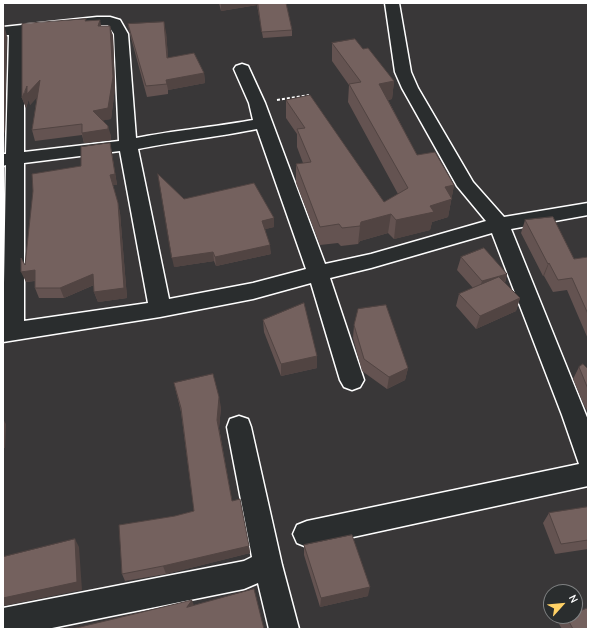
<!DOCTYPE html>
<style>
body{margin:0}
#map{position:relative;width:591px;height:632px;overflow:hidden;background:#393738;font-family:"Comic Neue",sans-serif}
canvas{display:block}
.frame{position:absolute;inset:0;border:4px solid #fff;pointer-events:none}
.north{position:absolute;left:543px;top:584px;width:40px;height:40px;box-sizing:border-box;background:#2a2d2e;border:1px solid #7f8182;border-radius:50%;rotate:63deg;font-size:11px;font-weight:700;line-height:16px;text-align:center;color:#fff}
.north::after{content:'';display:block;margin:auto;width:14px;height:18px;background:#ffd166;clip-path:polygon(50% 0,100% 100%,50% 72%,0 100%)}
</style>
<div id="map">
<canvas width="591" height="632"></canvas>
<div class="frame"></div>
<div class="north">N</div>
</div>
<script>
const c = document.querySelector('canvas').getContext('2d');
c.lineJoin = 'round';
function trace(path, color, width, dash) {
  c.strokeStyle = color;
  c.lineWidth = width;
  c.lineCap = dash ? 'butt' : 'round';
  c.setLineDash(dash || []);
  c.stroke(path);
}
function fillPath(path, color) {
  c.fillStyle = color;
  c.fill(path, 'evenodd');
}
const path = new Path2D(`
 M277,100L309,95`);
const minor = new Path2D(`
 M385,3H399L411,72L418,88L473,182L504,217L588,203V215L511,229L588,420V486L307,547L297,543L293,534L297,525L307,521L579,464L562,415L492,233L371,268L330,278L364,380L360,387L352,390L344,387L340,380L311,283L253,299L160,317L3,342L6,165L3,166V154H6L9,35H3V27L97,17H110L120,20L128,34L136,138C175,130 215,127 253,120L249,103L234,69L236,66L242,64L248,66L265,103L325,264L371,254L486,221L457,186L402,88L395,72ZM97,25H108L114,34L119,141L24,152V33ZM257,129L306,269L253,283L169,299L138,149C177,141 217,137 257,129ZM120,151L148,303L24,321V163Z
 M239,416L248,419L251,427L282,565L299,629H269L258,583L244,589L47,629H3V608L244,561L252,557L227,427L230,419Z`);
const wall = new Path2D(`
 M219,3H286L292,30V36L263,38L257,5L221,11Z
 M86,21L101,26L113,36L115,88L111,119L103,120L111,136V140L84,143L82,135L35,141L32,130L37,97L30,105L29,99L26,108L22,98Z
 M128,24L166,32L168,58L204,73L205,83L168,90V94L147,97L130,34Z
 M332,43L363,49L394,81L392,99L388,100L417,155L454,185L448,217L432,222L430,230L394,239L388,233L360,241L358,244L341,246L338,243L320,245L296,183V164L303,163L297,147V134L286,118V100L384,202L398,194L348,102L349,85L332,61Z
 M112,154L117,185H113L120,213L127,298L98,302L94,292V285L64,298H39L35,288V281L26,282L25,265L81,166Z
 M274,218V227L265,229L271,254L216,266L214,261L174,267Z
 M525,220L574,259L588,257V339L567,290L553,292L544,276H543L521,233Z
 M461,257L507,274L505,283L520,298L516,311L476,329L456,306L459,294L473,288L457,270Z
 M263,320L317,356V368L281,376L264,332Z
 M354,325L408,368L405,380L387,389L362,371L353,338Z
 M579,367L588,369V412L583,403L573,379Z
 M174,383L221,407L219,428L232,501L249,546L250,553L166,574L125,581L122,574L175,516L194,511L181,412Z
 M588,507V549L555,554L543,523L549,513Z
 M304,545L368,596L320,607L304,555Z
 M566,616L588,629H562L559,624Z`);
const shadedWall = new Path2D(`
 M230,3H257V5L221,11V4Z
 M100,20L102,30L98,26Z
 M164,22L166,32L169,68L167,58Z
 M4,25L7,36L5,132L3,134V44Z
 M110,26L113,36L115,88L111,119L95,122L93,111Z
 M204,73L205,83L168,90L166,80Z
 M40,80L43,91L30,105L29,99L26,108L22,98L27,86Z
 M394,81L392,99L377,102L379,84Z
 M108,126L111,136V140L84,143L82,133Z
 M110,143L112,154L117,185H113L110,175Z
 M454,185L448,217L432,222L430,230L394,239L396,220L430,206L445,187Z
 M118,203L120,213L127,298L98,302L94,292Z
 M391,214L388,233L360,241L358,244L360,226L361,222Z
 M274,218V227L262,230V221Z
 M270,245L271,254L216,266L215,257Z
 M213,252L214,261L174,267L172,258Z
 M549,263L544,276H543L548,264Z
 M35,270L39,280L26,282L21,272Z
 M93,274L96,284L64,298L60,288Z
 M507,274L503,287L478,294L482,281Z
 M520,298L516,311L476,329L480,316Z
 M317,356V368L281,376V364Z
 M408,368L405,380L387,389L389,377Z
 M219,397L221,407L219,429L217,420Z
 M3,419L6,424L5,448H3Z
 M75,539L79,547L82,590L3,606V598Z
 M249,546L250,553L166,574L163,566Z
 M370,587L368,596L320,607L321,598Z
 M192,600L195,608L187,607Z`);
const building = new Path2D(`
 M220,3H230L221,4Z
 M258,3H286L292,30L262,32Z
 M86,19L85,21L100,20L98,26H110L113,77L108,108L93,111L108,126V129L82,133V124L32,130L40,80L27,94V86L22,98V24Z
 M164,22L167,58L194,53L204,73L166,80L167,84L146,86L128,24Z
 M3,25H4L3,44Z
 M355,39L363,49L368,48L394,81L379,84L417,155L435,152L454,185L445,187L452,199L430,206L434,212L396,220L391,214L361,222L360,226L342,228L339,224L320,227L296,164L311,162L297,129L305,128L286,100L310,95L384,202L408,188L349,84L361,82L332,43Z
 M110,143L115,174L110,175L118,203L124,288L94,292L93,274L60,288H35V270L21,272V258L25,265L33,191L32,174L81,166V147Z
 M158,174L184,199L254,183L274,218L262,221L270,245L215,257L213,252L172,258Z
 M553,217L574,259L588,257V314L572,278L558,280L549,263L548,264L525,220Z
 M484,248L507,274L482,281L461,257Z
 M499,277L520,298L480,316L459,294Z
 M304,303L317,356L281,364L263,320Z
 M386,305L408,368L389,377L364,359L354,325L358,309Z
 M583,364L588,369V389L579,367Z
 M213,374L219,397L217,420L232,501L240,499L249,546L163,566L122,574L119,525L175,516L194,511L181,408L174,383Z
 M588,507V540L561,544L549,513Z
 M352,535L370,587L321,598L304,545Z
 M75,539L77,582L3,598V557Z
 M254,589L264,629H72L192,600L187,607Z
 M588,608V629H573L566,616H575V613Z`);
trace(minor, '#fff', 3);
trace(path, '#fff', 2, [3, 2]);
fillPath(minor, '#2a2d2e');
fillPath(wall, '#645351');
fillPath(shadedWall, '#514442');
fillPath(building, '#74615e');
trace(building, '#514442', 1);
</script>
